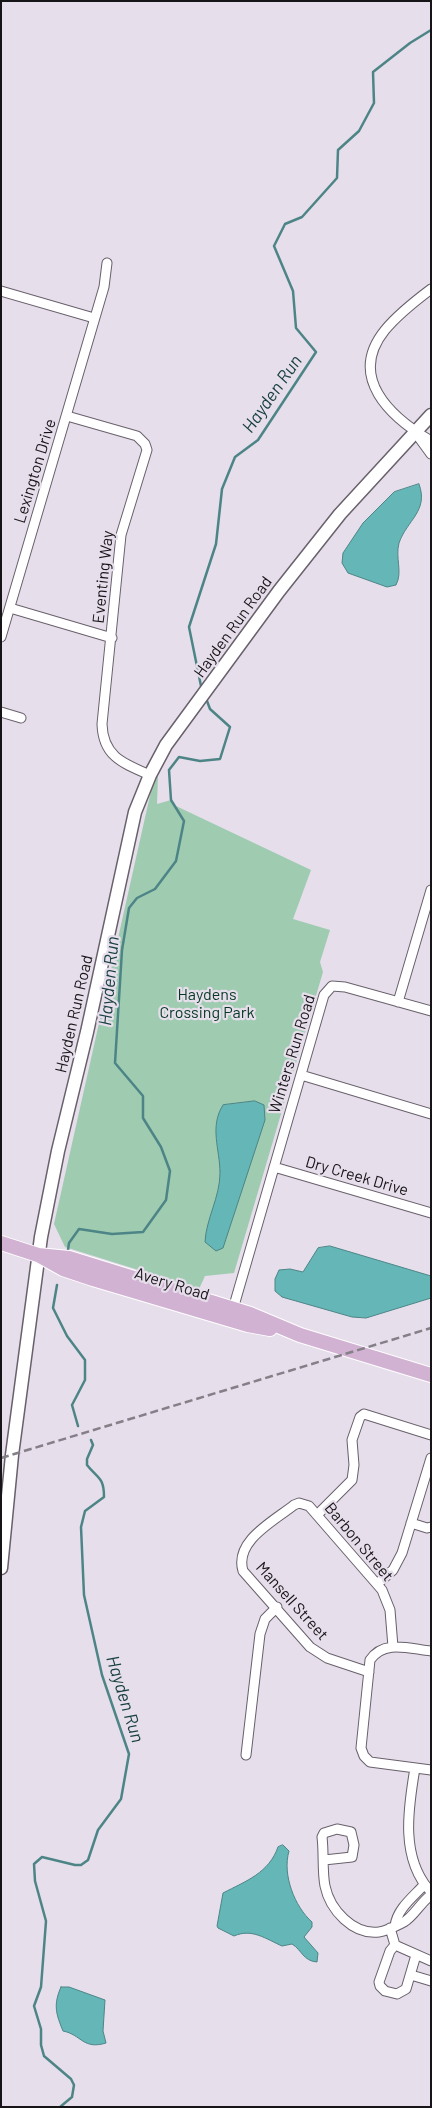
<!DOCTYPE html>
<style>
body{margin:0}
#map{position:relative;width:432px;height:2108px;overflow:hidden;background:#e6deeb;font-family:Barlow,sans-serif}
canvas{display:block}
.frame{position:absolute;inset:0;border:2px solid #171418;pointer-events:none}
</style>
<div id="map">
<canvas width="432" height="2108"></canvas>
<div class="frame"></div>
</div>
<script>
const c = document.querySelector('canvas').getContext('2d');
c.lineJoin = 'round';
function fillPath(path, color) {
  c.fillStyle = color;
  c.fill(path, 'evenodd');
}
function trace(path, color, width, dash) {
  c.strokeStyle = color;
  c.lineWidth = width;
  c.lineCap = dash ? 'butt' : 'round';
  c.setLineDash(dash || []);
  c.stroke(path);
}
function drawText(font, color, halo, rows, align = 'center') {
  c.font = font + ' Barlow,sans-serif';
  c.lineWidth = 4.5;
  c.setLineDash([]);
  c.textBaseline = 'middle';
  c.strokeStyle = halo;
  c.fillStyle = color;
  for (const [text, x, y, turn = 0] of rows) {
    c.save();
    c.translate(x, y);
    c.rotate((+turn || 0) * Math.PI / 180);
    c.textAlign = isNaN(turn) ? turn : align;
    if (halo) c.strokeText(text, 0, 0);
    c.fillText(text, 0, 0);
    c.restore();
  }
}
const green = new Path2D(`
 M158,776L157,804L171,800L176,806L311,870L293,919L330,930L320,962L323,972L234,1273L205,1276L199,1289L65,1247L54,1224L153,782Z`);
const water = new Path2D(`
 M419,484C429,511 407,520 399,543C395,558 403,572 396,585L387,587L348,573L342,563L343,553L363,523L394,492Z
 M255,1101L264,1105L265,1120L223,1248L216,1251L205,1242C206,1219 220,1197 220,1173C220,1149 209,1127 223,1105Z
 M330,1246L431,1276V1298L366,1318L352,1317L282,1297L275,1291V1279L279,1270L290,1269L303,1272L318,1248Z
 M283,1845L289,1851C282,1875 295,1907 312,1922V1927L304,1937L318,1953L317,1962C303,1961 302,1950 292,1944L282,1946C266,1939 252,1928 234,1936L218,1928L217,1926L223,1893C246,1881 269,1873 278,1847Z
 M61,1987H69L105,2000L103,2031L106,2043C83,2050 82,2035 63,2031C56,2014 53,2005 61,1987Z`);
const stream = new Path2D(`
 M201,686L189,627L216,544L222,489L235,457L258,440L316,352L296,328L293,291L274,246L285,224L302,217L337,178L338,150L359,131L374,103L373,72L410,43L431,30
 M68,1250L69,1243L79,1229L112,1234L143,1232L166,1200L170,1171L161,1147L143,1118V1096L115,1063L122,950L129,908L137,898L155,889L176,861L184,821L171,800L169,770L179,757L200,761L220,759L230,727L210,709L207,701
 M57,1285L53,1308L67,1336L85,1360V1380L72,1405L78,1426
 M60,2107L72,2097L74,2085L71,2079L44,2056L41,2045V2029L34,2006L41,1987L46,1921L35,1881L34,1864L42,1857L75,1865H81L88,1860L98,1830L121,1799L129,1754L102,1675L84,1595L81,1527L85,1511L104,1497C104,1477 98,1479 87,1465V1459L93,1445L91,1440`);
const street = new Path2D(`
 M431,289C415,301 398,314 385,330C347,377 390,417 431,441
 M1,291L94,318
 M67,416L137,436L145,444L147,450L121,535L102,724C103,756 122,763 150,775
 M415,432L431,454
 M10,608L112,638
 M1,637L104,287L107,263
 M1,712L21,718
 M398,1002L431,890
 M301,1075L431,1114
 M274,1167L431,1213
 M233,1309L324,995L332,986L345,987L431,1011
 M318,1514L352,1480L354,1465L352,1440L360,1417L364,1414L431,1435
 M411,1523L427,1528L431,1527
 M377,1584L393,1570L402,1553L431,1458
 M431,1651C410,1649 384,1639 370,1660L361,1748L364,1756L370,1762L431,1770
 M369,1672L327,1658L310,1647L243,1571C234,1541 274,1521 294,1505L299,1503L309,1506L382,1590L390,1610L393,1647
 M246,1755L260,1634L265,1619L277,1607
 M415,1768C408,1809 400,1859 431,1892
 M324,1860L352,1857L354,1845L351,1832L337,1829L324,1833L322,1837C324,1852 322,1871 325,1886C330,1910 353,1935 379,1932C387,1931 396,1926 404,1922C414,1916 421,1902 431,1895
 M395,1926C397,1909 413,1897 424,1885
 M390,1928L395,1945L431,1961
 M395,1945L390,1951L379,1982L380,1986L385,1991L397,1994L406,1989L416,1955
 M411,1975L431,1981`);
const secondary = new Path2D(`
 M1,1568L12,1455L41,1237L58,1151L87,1032L135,812L150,775L166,745L279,591L340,514L431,415`);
const primary = new Path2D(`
 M1,1243L38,1255L63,1269L93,1279L248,1325L270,1329
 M38,1255L69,1258L250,1314L300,1335L431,1375`);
const rail = new Path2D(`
 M1,1458L431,1328`);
const streetNames = [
 ["Lexington Drive",35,471,-73],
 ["Eventing Way",103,577,-84],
 ["Hayden Run Road",233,627,-54],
 ["Hayden Run Road",74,1014,-77],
 ["Winters Run Road",292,1054,-73],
 ["Dry Creek Drive",357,1176,16],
 ["Avery Road",172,1284,17],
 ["Barbon Street",359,1542,50],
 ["Mansell Street",292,1601,48]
];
const parkNames = [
 ["Haydens",207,995],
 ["Crossing Park",207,1013]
];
const waterNames = [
 ["Hayden Run",272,394,-55],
 ["Hayden Run",109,981,-85],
 ["Hayden Run",125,1699,73]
];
fillPath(green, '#9fcbb1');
fillPath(water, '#64b6b7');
trace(water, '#4d8587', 1);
trace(stream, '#4d8587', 2.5);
trace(street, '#68606b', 11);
trace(secondary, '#68606b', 15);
trace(primary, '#fff', 16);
trace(street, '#fff', 9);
trace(secondary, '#fff', 12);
trace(primary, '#d2b2d3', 14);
trace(rail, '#857f88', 2.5, [8, 4]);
drawText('16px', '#171418', '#e6deeb', streetNames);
drawText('16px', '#053822', '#e6deeb', parkNames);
drawText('italic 18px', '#194041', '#e6deeb', waterNames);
</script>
